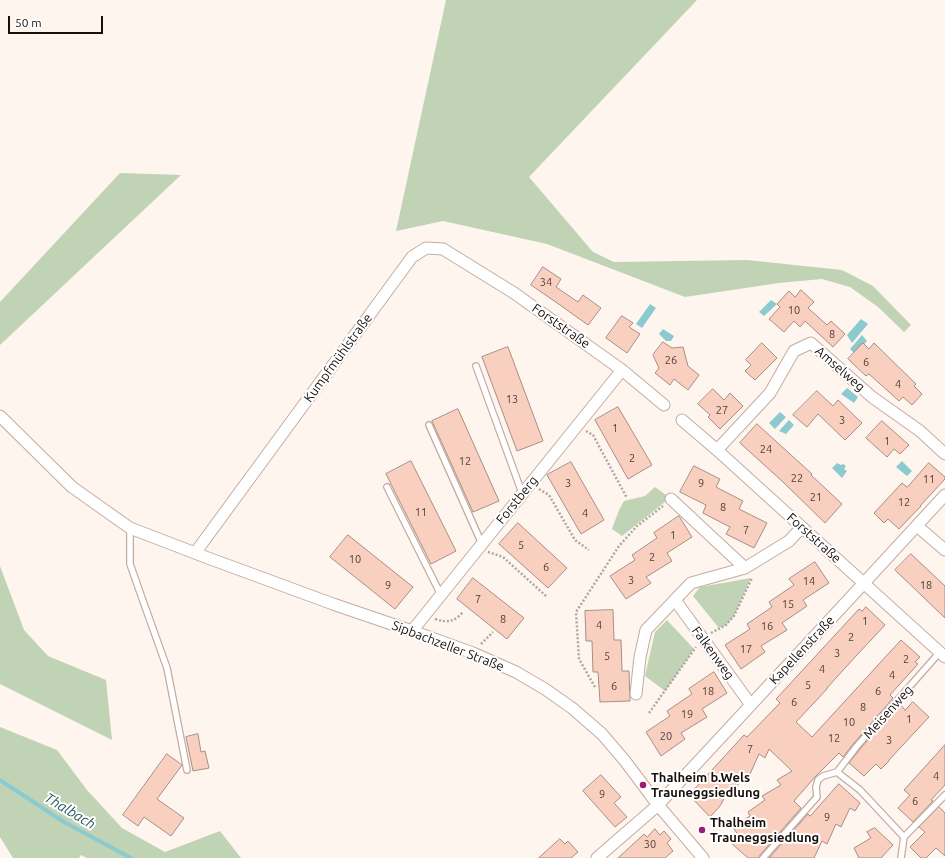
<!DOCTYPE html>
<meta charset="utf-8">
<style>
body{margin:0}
#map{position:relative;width:945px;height:858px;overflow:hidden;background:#fff5ef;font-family:Ubuntu,sans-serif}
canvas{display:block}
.scale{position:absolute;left:8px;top:16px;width:95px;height:18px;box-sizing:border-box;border:2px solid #170f0b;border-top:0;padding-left:5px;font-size:12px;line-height:14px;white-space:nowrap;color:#170f0b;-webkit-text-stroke:3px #fff;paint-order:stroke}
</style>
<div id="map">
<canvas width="945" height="858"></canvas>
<div class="scale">50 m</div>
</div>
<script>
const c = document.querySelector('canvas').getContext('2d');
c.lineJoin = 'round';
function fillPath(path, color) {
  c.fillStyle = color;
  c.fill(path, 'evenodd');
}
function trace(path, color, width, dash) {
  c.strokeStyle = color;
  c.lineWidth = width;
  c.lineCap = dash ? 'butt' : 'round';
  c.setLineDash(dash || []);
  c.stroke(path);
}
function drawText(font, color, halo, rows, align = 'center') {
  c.font = font + ' Ubuntu,sans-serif';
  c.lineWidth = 4;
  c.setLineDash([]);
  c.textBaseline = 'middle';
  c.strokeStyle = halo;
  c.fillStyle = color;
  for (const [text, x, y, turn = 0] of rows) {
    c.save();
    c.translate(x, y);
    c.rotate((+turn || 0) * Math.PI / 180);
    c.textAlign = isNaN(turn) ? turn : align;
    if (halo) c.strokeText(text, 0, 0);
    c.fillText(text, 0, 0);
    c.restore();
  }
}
const green = new Path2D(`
 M446,0H697L529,177L593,252L614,262L747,260L842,270L873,286L911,325L904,332L878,307L850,287L822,279L779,283L685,297L547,244L443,221L396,231Z
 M120,173L181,175L0,345V302Z
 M655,487L670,498L622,536L612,529L619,510L624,501L645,496Z
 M0,566L24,630L48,656L106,680L112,740L0,684Z
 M751,578L734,616L726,625L719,628L693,596L700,587Z
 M667,620L694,649L665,691L645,676L655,632Z
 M0,727L57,750L87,790L122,828L165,852L220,831L241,858H87L81,855L79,858H13L0,837Z`);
const water = new Path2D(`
 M771,300L777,304L764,316L759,312Z
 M650,304L656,308L642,328L636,324Z
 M861,319L868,324L852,343L847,335Z
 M663,329L674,336L671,341H666L659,334Z
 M862,335L867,341L855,354L850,349Z
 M847,388L858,397L854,403L841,394Z
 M780,412L786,417L775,429L769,423Z
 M789,420L794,425L786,434L779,431Z
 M902,461L912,471L907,476L896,467Z
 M837,463L841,465L843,464L846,466L844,469L847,471L842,478L832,468Z`);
const stream = new Path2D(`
 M0,780L64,822L131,858`);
const building = new Path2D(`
 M543,267L561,279L556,287L578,302L583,295L601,308L588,325L560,305L531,285Z
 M801,290L814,302L808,308L827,325L831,321L845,334L833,347L805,321L800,327L794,321L784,332L769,319L780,307L777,304L789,291L795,297Z
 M622,316L633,323L629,327L640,334L627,353L606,338Z
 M663,342L672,348L683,347L688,366L699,375L688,390L674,379L670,385L655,373L659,368L653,355Z
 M762,343L777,358L755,380L745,371L751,365L746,360Z
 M863,343L869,349L874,343L916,384L914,386L922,394L912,405L903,397L899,401L869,374L866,376L848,359Z
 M508,347L543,441L517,451L482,357Z
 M713,389L724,400L730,393L743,406L720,429L708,417L710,415L698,404Z
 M817,391L833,406L838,400L862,423L845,440L818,414L807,427L793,415Z
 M618,407L652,465L628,479L595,420Z
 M458,409L499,501L473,512L432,421Z
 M882,421L909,445L900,454L894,449L887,457L866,438Z
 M757,424L812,474L811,475L842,504L825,523L783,482L740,443Z
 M411,461L456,551L431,564L386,474Z
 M571,462L604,520L581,534L547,475Z
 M929,463L945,477V479L920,506H921L899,529L888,519L884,523L874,513L902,483L907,487Z
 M694,466L720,479L716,487L743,501L739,509L767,523L754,548L726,534L730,527L703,513L706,505L680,492Z
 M679,516L692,537L667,553L672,561L646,577L651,583L626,599L610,576L635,560L632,555L657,538L654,533Z
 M518,523L567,568L548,588L499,544Z
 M348,535L413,587L395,609L330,557Z
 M911,554L945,586V618L895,570Z
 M815,562L829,583L803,600L807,606L782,623L787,630L761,646L765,652L741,669L725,645L750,629L747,624L772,607L769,602L794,585L789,579Z
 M473,578L524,618L507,639L457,599Z
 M866,607L885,625L856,656L827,688V689L796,722L812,737L901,640L920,657L915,662L918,664L890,695L893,698L854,743L843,757L839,753L815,777L794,801L801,808L760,855L759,858H748L731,843L738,835L733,827L750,816L748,812L765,800L762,796L781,785L777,780L792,771L769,749L765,758L759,754L750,774L739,783L735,790L730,788L720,806L710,817L689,795L744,735L747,737L780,703L776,699L859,609L862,611Z
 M613,610L614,640H621L622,671H629L630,701L600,702L598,672H593L592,641H586L585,611Z
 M714,672L727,693L702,709L707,717L681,733L685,739L661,756L646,732L670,716L667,711L692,694L689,689Z
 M913,702L929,717L889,760V761L881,769L876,764L864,776L849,763L860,749L900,704L905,710Z
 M198,734L201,752L205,751L209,768L193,771L186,737Z
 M945,745V785L931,800L933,801L913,822L898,808L910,795L904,790L924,768Z
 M167,754L182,765L157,799L184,818L171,836L144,817L138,826L123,815Z
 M601,775L621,797L614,803L627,817L615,827L583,791Z
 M839,784L860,803L855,811L850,808L841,827L836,824L827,844L822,841L814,858H769L808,814L810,816Z
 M939,807L945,813V856L936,848L926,858H921L910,847L925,832L919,827Z
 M875,828L893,845L881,858H859L854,848L871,838L867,832Z
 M655,829L660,835L664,831L671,839L667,843L673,851L665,858H618L644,834L647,837Z
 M560,839L565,844L568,841L578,852L571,858H539Z`);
const path = new Path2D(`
 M586,431L593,435L627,498
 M539,489L549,495L575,540L589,550
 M488,552L503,557L546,596
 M435,619C448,623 454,622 463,612
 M711,633L726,625L734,616L752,578
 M481,644L493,632
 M595,687L579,659L576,612L619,546L637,526L663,506
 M649,713L696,647`);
const lane = new Path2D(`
 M476,366L522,493
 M429,425L482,544
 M387,487L441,595
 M130,528V564L143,601L167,668L187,770
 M837,772L860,790L904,837
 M763,858L817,797L816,787L818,780L823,776L837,772L857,746L940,652
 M901,858L904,837L945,795`);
const street = new Path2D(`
 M0,416L72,487L130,528L208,558L333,604L412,631L473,653L516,672L545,689L572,708L602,734L625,761L658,805L703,858
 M682,420L717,450L945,657
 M717,450L770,393L794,351L811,343L872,397L920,431L945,454
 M671,499L745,568
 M917,526L945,550
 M195,553L412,257L426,248L443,249L514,293L622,370L664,405
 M675,600L751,705
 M412,631L622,370
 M636,694L640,657L646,630L691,583L745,568L789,541L802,527
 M597,858L658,805L864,583L945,495`);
const markers = [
 [643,785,4,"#9f1d6e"],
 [702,830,4,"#9f1d6e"]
];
const numberNames = [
 ["34",546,282],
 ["10",794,310],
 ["8",832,334],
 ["26",671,360],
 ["6",866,362],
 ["4",898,384],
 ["13",512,399],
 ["27",722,410],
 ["3",842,420],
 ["1",615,428],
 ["1",887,441],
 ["24",766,449],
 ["2",632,458],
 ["12",465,461],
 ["22",797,478],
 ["11",929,479],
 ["3",568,483],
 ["9",701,483],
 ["21",816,497],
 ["12",904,502],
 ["8",723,507],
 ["11",421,512],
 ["4",585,513],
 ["7",746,530],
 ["1",673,535],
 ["5",521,545],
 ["2",652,557],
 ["10",355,559],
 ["6",546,567],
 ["3",631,580],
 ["14",809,581],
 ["9",388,585],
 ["18",926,585],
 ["7",478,599],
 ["15",788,604],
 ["8",503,619],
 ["1",865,621],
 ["4",599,625],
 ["16",767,626],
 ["2",851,637],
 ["17",746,649],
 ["3",837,653],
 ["5",607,656],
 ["2",906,659],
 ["4",822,669],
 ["4",892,675],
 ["5",808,685],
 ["6",614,686],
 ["18",708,691],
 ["6",878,691],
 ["6",794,702],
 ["8",863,707],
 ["19",687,714],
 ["1",909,719],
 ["10",849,722],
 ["20",666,736],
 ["12",834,738],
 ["3",889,740],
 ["7",750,749],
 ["4",936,776],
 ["9",602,794],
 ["6",915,801],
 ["9",827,817],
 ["30",650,844]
];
const streetNames = [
 ["Forststraße",561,326,35],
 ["Kumpfmühlstraße",338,358,-54],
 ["Amselweg",840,369,41],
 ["Forstberg",517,500,-51],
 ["Forststraße",814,538,42],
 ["Sipbachzeller Straße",448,646,21],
 ["Kapellenstraße",802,650,-47],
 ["Falkenweg",713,653,54],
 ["Meisenweg",888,712,-48]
];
const poiNames = [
 ["Thalheim b.Wels",651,778],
 ["Trauneggsiedlung",651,793],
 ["Thalheim",710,823],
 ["Trauneggsiedlung",710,838]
];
const waterNames = [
 ["Thalbach",70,811,31]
];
fillPath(green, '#c0d3b4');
fillPath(water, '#8bcacf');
trace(stream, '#8bcacf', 4);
fillPath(building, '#f9cfc0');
trace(building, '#a78e85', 1);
trace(lane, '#c4ac9f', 8);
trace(street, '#c4ac9f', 13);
trace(path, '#b0a6a1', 2.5, [2, 2]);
trace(lane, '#fff', 5.5);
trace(street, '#fff', 11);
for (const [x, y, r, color] of markers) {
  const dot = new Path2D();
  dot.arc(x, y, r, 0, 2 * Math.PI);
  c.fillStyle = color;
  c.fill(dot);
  trace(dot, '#fff', 1.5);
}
drawText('11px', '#503f38', null, numberNames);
drawText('13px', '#170f0b', '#fff', streetNames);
drawText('bold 13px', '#170f0b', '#fff', poiNames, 'left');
drawText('italic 14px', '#1f5559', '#fff', waterNames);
</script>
